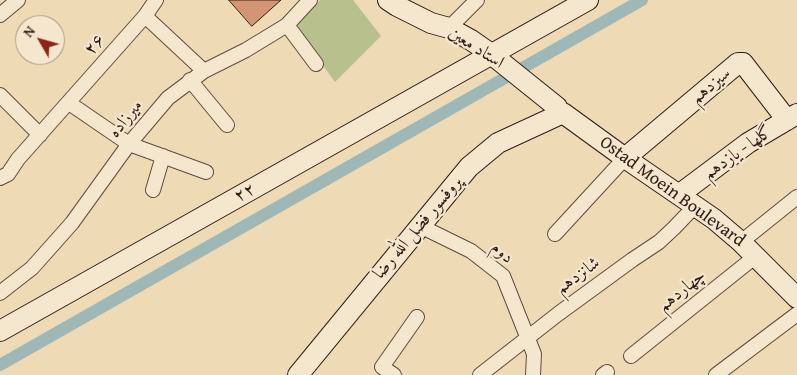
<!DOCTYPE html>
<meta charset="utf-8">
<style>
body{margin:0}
#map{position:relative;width:797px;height:375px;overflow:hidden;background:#eedab4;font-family:"Gentium Book Plus",serif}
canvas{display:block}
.north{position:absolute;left:15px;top:15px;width:50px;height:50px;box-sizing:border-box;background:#f4e7ce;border:1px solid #a69684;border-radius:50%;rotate:308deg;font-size:14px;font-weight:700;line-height:20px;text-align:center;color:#311d16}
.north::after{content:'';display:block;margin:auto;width:18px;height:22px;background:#8f2418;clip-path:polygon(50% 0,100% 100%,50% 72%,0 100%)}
</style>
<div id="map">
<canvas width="797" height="375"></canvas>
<div class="north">N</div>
</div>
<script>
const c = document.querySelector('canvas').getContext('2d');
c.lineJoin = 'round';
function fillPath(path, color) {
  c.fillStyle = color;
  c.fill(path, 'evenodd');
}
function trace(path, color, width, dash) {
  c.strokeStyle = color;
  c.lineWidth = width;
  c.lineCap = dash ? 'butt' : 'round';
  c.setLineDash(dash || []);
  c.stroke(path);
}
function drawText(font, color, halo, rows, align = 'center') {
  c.font = font + ' "Gentium Book Plus",Amiri,serif';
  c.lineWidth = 4.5;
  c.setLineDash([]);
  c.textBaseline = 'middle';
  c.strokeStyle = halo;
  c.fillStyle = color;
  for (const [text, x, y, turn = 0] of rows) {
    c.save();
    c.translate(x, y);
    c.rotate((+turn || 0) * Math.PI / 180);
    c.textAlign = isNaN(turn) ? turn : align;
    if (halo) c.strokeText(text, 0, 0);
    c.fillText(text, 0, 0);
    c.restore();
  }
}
const green = new Path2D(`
 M320,0H353L381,36L335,82L295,27Z`);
const canal = new Path2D(`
 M0,365L642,0`);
const building = new Path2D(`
 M229,0H281L252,26Z`);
const minor = new Path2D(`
 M0,15L18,0
 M145,16L156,0
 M287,25L316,64
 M449,28L477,0
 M190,80L227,125
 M0,95L40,135
 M69,103L129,144L206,172
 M0,178L8,174L18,159L145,16L204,71
 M153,190L163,156
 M420,226L471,251L503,276L534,354L533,375
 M555,234L625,158
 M741,242L797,197
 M0,293L32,268L72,223L129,144L168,98L204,71L246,50L287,25L310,0
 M631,356L756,256
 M394,375L382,367L417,317
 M480,375L558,314L632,260L659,242L674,228L696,205
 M603,375L607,372
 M716,375L797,314`);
const secondary = new Path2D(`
 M388,0L397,6L431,23L449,28L471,40L491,54L557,107
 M625,158L738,63H743L787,120
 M680,194L748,143L797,114
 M0,331L588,0
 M298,375L469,167L498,143L563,113L625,158L714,219L741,242L797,298`);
const streetNames = [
 ["۲۶",95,45,-49],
 ["استاد معین",476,48,33],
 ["سیزدهم",711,86,-40],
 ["میرزاده",126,119,-51],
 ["گلها - یازدهم",738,153,-35],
 ["Ostad Moein Boulevard",672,192,36],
 ["۲۲",245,193,-29],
 ["پروفسور فضل الله رضا",418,228,-50],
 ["دوم",502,253,41],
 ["شانزدهم",578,276,-36],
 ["چهاردهم",682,291,-39]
];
fillPath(green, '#b8c08e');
trace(canal, '#9eb8b8', 12);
fillPath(building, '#d39574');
trace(building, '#311d16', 1);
trace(minor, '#604c3e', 16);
trace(secondary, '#311d16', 22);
trace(minor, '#f4e7ce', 14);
trace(secondary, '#f4e7ce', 20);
drawText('18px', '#311d16', '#f4e7ce', streetNames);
</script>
